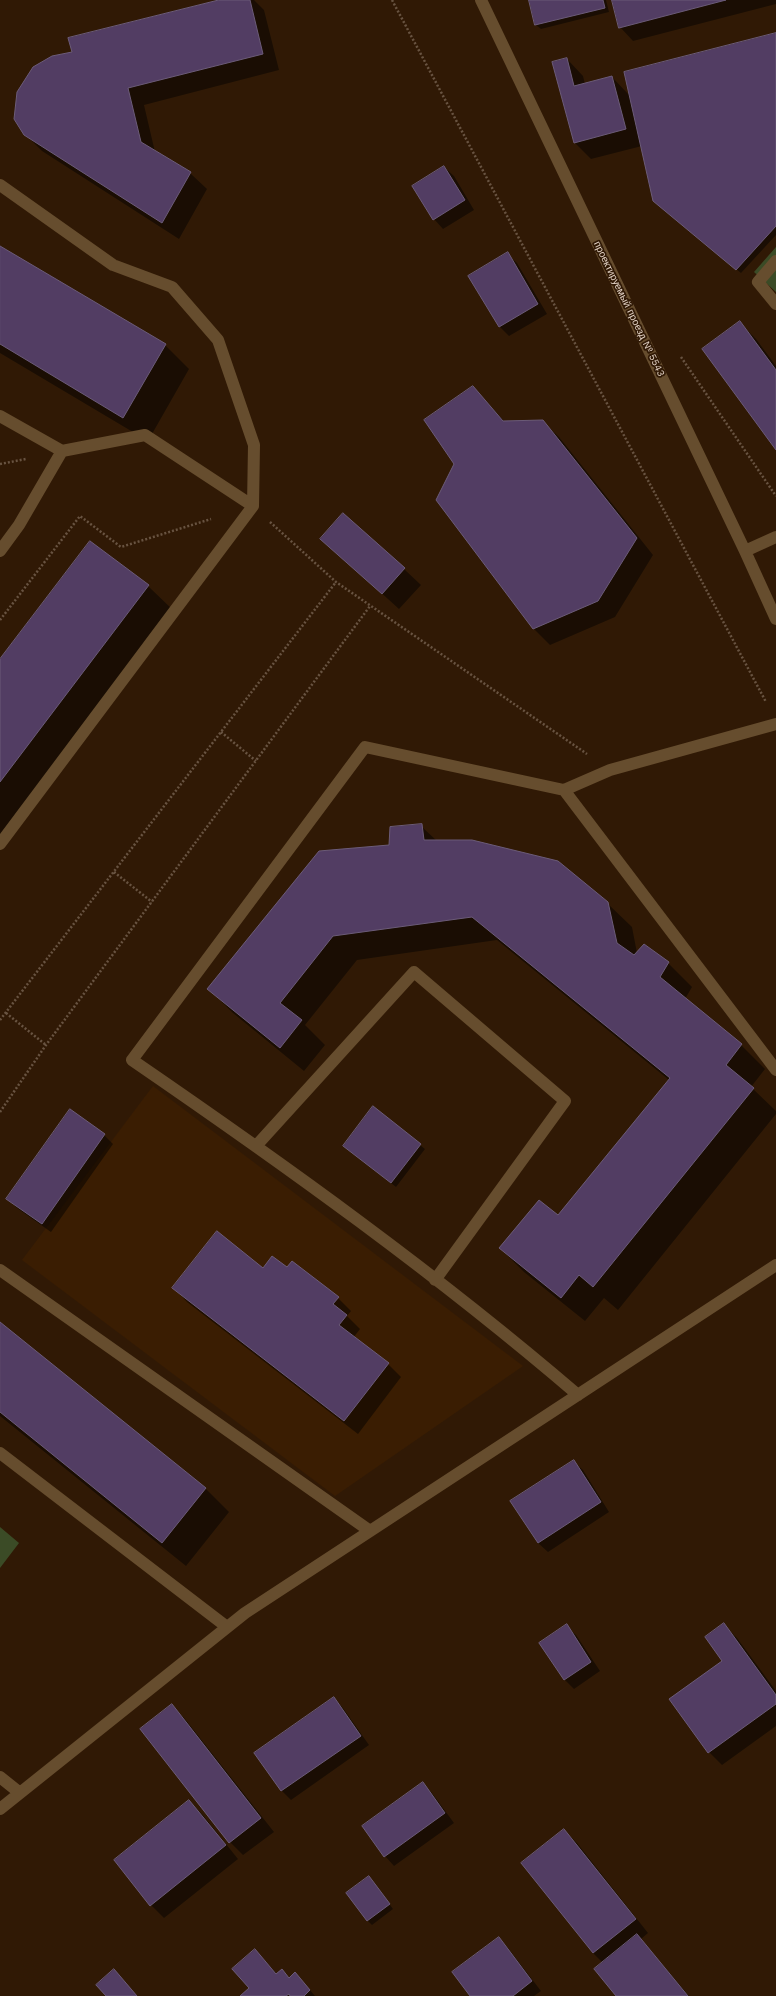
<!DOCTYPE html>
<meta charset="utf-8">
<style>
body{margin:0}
canvas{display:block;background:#301905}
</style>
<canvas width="776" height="1996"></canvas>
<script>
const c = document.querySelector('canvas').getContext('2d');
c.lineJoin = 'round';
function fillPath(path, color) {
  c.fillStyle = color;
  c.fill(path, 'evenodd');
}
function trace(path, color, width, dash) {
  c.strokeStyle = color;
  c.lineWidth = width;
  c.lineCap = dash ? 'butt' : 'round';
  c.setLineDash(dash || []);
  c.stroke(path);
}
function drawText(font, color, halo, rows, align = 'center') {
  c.font = font + ' "Work Sans",sans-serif';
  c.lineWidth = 3.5;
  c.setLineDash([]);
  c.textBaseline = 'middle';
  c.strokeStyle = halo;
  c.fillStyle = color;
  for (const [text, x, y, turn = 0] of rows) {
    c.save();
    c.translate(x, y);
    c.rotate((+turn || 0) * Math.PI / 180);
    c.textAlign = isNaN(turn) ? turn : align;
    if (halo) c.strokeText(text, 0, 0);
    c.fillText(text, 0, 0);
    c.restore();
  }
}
const built = new Path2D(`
 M153,1086L523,1366L335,1496L22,1260Z`);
const green = new Path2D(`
 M776,247V292L754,272Z
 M0,1527L19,1543L0,1568Z`);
const shadow = new Path2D(`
 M224,0H254L264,10L279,70L144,105L155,152L190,173L207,189L179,239L42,151L25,134L73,53Z
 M530,0H606L609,12L541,29L536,25Z
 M613,0H776V4L633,41L620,27Z
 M776,34V235L741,273L659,205L642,146L591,159L575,143L567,59L583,76L585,84L612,77L630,96Z
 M444,167L454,176L474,210L443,229L434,219Z
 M0,247L165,345L189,369L148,441L0,353Z
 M507,254L517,263L547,314L509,336L500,327Z
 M739,322L756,339L776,366V448Z
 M473,387L505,422L542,421L559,437L653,555L615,617L550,645L533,628Z
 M322,539L404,569L421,585L399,609Z
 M90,542L148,586L173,610L0,838V661Z
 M421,826L437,841L607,903L632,927L637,953L668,963L692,987L685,999L741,1045L765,1069L751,1087L776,1111V1114L618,1310L604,1298L585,1321L524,1272L500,1248L558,1217L669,1080L497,940L357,960L305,1025L325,1045L304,1071L233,1013L209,989L390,846Z
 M373,1108L425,1149L396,1187L349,1150Z
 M104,1135L113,1144L51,1232L17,1208L8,1199Z
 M263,1269H287L338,1298L351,1311L347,1316L360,1329L353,1338L388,1364L401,1377L358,1434L187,1302L174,1288Z
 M0,1323L206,1489L229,1512L186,1566L0,1416Z
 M573,1461L583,1470L609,1512L548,1552L538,1543L512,1501Z
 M724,1625L737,1638L776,1691V1726L722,1765L709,1752L723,1661Z
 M566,1626L576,1635L600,1671L574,1689L564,1679Z
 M334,1698L343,1708L369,1745L291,1800L282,1791L255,1753Z
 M172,1705L185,1719L274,1832L243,1855L230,1842Z
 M423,1783L432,1793L454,1823L394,1866L385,1856Z
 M189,1801L202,1814L238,1859L164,1918L151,1905Z
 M564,1830L577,1843L648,1933L641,1939L689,1996H617L603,1963L593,1953L522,1863Z
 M373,1882L393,1909L372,1925L367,1920Z
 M499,1938L508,1948L541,1991L534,1996H471Z
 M255,1950L277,1974L304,1983L315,1996H242L251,1989Z`);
const building = new Path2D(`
 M219,0H250L263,54L128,88L141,142L191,172L162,223L24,135L14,119L17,92L33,67L52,56L72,52L68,38Z
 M529,0H603L605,8L535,25Z
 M612,0H726L619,28Z
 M776,33V226L736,270L653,201L624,72Z
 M567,58L574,86L612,76L626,129L574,143L552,62Z
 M444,166L465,200L433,220L412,186Z
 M0,246L166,344L123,418L0,344Z
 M508,252L538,304L499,327L468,276Z
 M740,321L776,370V450L702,349Z
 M473,386L503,421L543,420L637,538L598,601L533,629L436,500L454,464L424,420Z
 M343,513L405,568L382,594L320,539Z
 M90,541L149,585L0,782V659Z
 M422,824L424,840H472L558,861L608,902L617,943L634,955L644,944L669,962L660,977L742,1044L726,1065L754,1088L593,1287L579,1275L561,1298L499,1248L539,1200L558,1215L670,1078L472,917L333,936L280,1003L302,1020L280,1048L207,989L319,851L389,845L390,827Z
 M373,1106L421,1144L391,1183L343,1146Z
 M70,1109L105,1134L42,1224L6,1199Z
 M217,1231L263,1268L272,1256L287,1267L292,1261L339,1297L333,1304L347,1315L339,1325L389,1363L344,1421L172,1288Z
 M0,1322L206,1488L162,1543L0,1412Z
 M574,1460L601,1502L538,1543L510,1501Z
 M724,1623L776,1695V1704L708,1753L669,1699L722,1661L705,1637Z
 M567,1624L591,1662L564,1680L539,1643Z
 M334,1697L361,1736L281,1791L254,1753Z
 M172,1704L261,1818L229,1843L140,1729Z
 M423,1782L445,1813L384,1857L362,1826Z
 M189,1800L226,1845L150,1906L114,1860Z
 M564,1829L636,1919L593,1953L521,1863Z
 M369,1876L390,1904L367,1921L346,1893Z
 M637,1934L688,1996H616L594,1969Z
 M499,1937L532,1981L513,1996H470L452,1972Z
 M255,1949L276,1974L282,1969L289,1978L295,1972L310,1990L304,1996H290L289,1994L286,1996H240L249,1988L232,1969Z
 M114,1969L137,1996H106L96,1985Z`);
const path = new Path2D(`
 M392,0L766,702
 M681,357L776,496
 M0,464L26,459
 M270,522L336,582L587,754
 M0,620L80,516L121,547L211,519
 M221,732L256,761
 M114,872L152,902
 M6,1013L46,1045
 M0,1020L336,582
 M0,1112L46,1045L370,606`);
const lane = new Path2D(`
 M0,185L113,265L172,287L218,340L254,445L253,506L0,844
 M0,416L62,451
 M0,551L19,525L62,451L145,435L253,506
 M564,790L776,1070
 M256,1146L414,972L565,1101L435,1280
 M0,1270L370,1531
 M578,1395C437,1274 285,1165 132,1060L365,747L564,790L610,770L776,724
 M0,1453L227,1627
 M0,1777L20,1793
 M0,1809L245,1613L776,1265`);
const street = new Path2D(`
 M481,0L745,551L776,619
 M776,261L758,282L776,304
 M745,551L776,537`);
const streetNames = [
 ["проектируемый проезд № 5543",629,309,64]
];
fillPath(built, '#3a1d02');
fillPath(green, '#3b4b26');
fillPath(shadow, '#0007');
fillPath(building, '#523d63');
trace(building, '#6b5b78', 1);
trace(path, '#685341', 2.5, [2, 2]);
trace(lane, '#664d2e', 12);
trace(street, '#664d2e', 12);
drawText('10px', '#e4d4c7', '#301905', streetNames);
</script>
